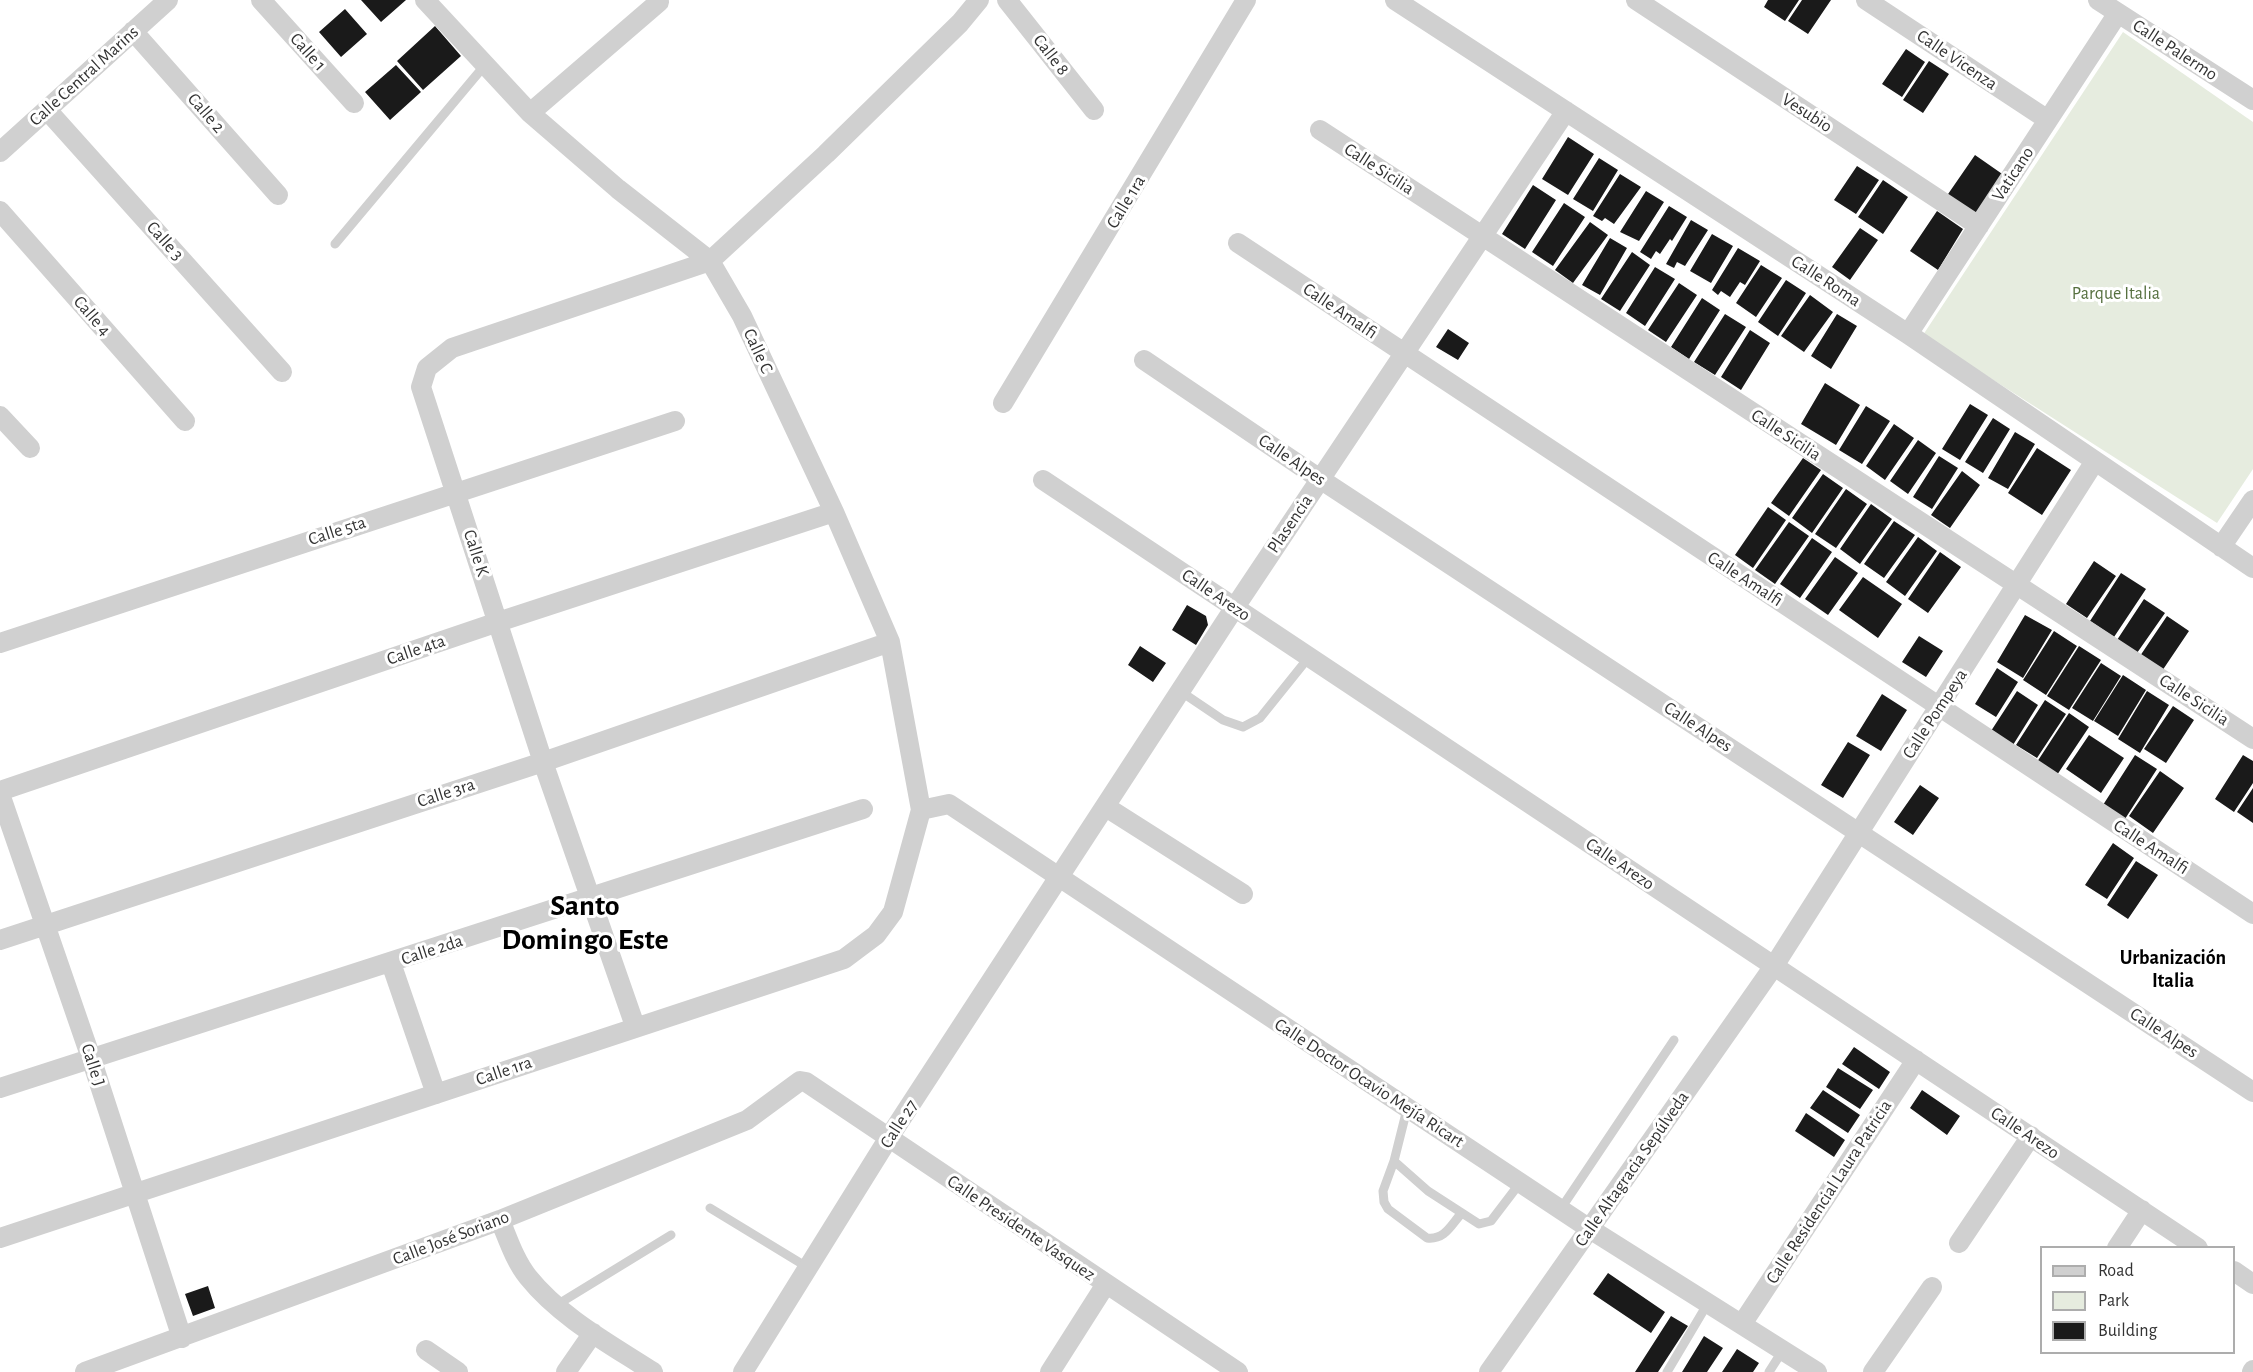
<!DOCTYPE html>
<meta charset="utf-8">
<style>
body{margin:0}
#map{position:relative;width:2253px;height:1372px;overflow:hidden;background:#fff;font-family:"Alegreya Sans",sans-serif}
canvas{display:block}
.legend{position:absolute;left:2040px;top:1246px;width:195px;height:108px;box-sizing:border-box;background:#fff;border:2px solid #adadad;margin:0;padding:8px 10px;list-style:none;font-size:18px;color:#333}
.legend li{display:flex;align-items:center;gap:12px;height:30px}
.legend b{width:30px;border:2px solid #adadad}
</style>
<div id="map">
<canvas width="2253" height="1372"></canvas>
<ul class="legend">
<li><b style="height:8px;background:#d0d0d0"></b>Road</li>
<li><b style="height:16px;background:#e6ecdf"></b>Park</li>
<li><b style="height:16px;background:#1a1a1a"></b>Building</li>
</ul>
</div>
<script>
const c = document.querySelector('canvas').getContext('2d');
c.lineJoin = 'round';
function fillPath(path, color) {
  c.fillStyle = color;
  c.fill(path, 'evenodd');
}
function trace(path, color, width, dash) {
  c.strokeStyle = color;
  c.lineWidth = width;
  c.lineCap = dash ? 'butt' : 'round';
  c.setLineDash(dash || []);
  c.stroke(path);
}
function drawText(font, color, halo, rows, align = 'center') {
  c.font = font + ' "Alegreya Sans",sans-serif';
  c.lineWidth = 6;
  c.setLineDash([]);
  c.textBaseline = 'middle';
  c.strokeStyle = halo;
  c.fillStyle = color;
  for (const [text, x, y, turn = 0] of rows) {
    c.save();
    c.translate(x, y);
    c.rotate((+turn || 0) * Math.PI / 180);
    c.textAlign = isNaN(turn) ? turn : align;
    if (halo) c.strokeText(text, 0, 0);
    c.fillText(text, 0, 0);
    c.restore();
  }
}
const green = new Path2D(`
 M2123,32L2253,122V469L2217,523L1923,335Z`);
const building = new Path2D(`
 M361,0H406L381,22Z
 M1768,0H1799L1785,21L1764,7Z
 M1802,0H1831L1808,34L1788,21Z
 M345,9L367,34L341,57L319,32Z
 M435,26L461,56L423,90L397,61Z
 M1906,49L1925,62L1902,97L1882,84Z
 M1929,61L1949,74L1923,113L1903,100Z
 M396,65L421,92L390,120L365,92Z
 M1568,137L1594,154L1568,195L1542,179Z
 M1975,155L2008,178L1979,220L1946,197Z
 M1599,158L1618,170L1593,211L1573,199Z
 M1857,166L1879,180L1856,214L1834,200Z
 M1620,174L1641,187L1614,224L1605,218L1602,221L1593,216Z
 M1883,180L1908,197L1883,234L1858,217Z
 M1533,185L1556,200L1525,249L1502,234Z
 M1646,191L1664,202L1639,241L1620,232Z
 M1564,203L1585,217L1553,266L1532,252Z
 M1669,206L1687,217L1672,241L1670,239L1660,254L1656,251L1651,259L1640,252Z
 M1937,211L1963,229L1938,270L1910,251Z
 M1691,220L1708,230L1685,266L1677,262L1674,268L1666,264Z
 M1590,222L1608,235L1573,283L1555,270Z
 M1860,228L1878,240L1850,280L1832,267Z
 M1712,234L1733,246L1711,283L1690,271Z
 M1610,238L1627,248L1600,295L1582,285Z
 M1738,248L1760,261L1745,285L1740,282L1730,297L1721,291L1718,295L1712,290Z
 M1632,252L1650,265L1620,311L1601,299Z
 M1761,265L1782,278L1756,317L1736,303Z
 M1655,267L1675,279L1645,326L1626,313Z
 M1786,280L1806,293L1778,336L1758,322Z
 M1679,283L1697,295L1666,342L1648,330Z
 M1810,295L1833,312L1804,352L1781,336Z
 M1702,298L1720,310L1689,359L1671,347Z
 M1725,314L1746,327L1715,375L1694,362Z
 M1837,314L1857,326L1831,369L1811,356Z
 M1448,329L1469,343L1458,360L1436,347Z
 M1750,330L1770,343L1741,390L1721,377Z
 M1825,383L1860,405L1836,445L1801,424Z
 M1970,404L1988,415L1960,460L1942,449Z
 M1866,406L1890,421L1862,464L1839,450Z
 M1993,418L2010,429L1983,473L1965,462Z
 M1894,424L1914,438L1885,480L1866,466Z
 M2015,432L2035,444L2008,489L1988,478Z
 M1918,440L1936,453L1908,494L1890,481Z
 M2037,448L2071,470L2042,515L2008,493Z
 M1939,456L1958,468L1932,509L1913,497Z
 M1803,458L1821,470L1789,516L1771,503Z
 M1962,471L1980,485L1950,528L1931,515Z
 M1823,474L1843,488L1812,533L1792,518Z
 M1846,489L1867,504L1836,548L1815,534Z
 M1871,504L1892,519L1860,564L1840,549Z
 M1768,507L1786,520L1753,568L1735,555Z
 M1894,521L1915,535L1884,578L1864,564Z
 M1789,522L1809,536L1775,584L1755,570Z
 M1918,537L1937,551L1905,596L1886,582Z
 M1812,538L1832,552L1800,598L1780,584Z
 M1940,552L1961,567L1928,613L1908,599Z
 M1835,557L1858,573L1828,615L1805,599Z
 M2094,561L2116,576L2087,618L2066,604Z
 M2121,573L2146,589L2114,637L2090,621Z
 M1863,577L1902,604L1878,638L1839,610Z
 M2144,599L2165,613L2137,653L2117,640Z
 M1187,605L1206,616L1208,625L1196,645L1172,630Z
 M2025,615L2052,630L2023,678L1997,662Z
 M2167,616L2189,631L2162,671L2140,656Z
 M2054,631L2077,646L2046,695L2023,680Z
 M1919,636L1943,651L1926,677L1902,662Z
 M1140,646L1166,663L1153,682L1128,665Z
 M2079,646L2101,660L2069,710L2047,696Z
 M2101,663L2121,676L2093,721L2072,708Z
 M1997,668L2018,682L1996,717L1975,704Z
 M2123,675L2146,690L2118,736L2094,721Z
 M2017,691L2038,705L2013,745L1991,731Z
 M2147,691L2169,705L2140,753L2118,739Z
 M1882,694L1907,710L1881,751L1856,736Z
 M2045,700L2066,714L2037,758L2016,745Z
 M2173,706L2194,720L2166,763L2144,749Z
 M2069,713L2089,727L2057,775L2037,762Z
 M2089,735L2124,758L2101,793L2066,769Z
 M1848,742L1870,755L1843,798L1821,785Z
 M2135,755L2157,769L2125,819L2103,805Z
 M2243,755L2253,761V783L2234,812L2215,799Z
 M2160,771L2184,788L2153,833L2129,816Z
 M1920,785L1939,798L1913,835L1894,822Z
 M2253,788V823L2237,812Z
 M2113,843L2134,858L2107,899L2085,885Z
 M2136,861L2158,875L2128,919L2107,905Z
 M1854,1047L1890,1072L1879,1089L1842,1064Z
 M1838,1068L1873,1090L1860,1109L1826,1087Z
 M1823,1090L1860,1115L1848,1133L1810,1108Z
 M1922,1090L1960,1116L1947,1135L1910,1108Z
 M1806,1113L1845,1140L1834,1157L1795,1131Z
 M1608,1273L1665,1312L1651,1333L1593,1294Z
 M208,1286L215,1308L193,1316L185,1294Z
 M1671,1316L1688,1326L1658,1372H1635Z
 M1704,1336L1723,1348L1707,1372H1682Z
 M1737,1349L1759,1363L1753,1372H1722Z`);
const service = new Path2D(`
 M335,244L485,65
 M1180,691L1223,720L1243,727L1260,718L1309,657
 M1407,1109L1394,1161L1428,1191L1479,1224L1491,1221L1520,1183
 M1394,1161L1383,1191L1384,1202L1388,1209L1427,1238C1444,1240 1450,1227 1460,1215
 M710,1208L807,1267
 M1560,1210L1674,1040
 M555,1306L671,1235
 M1667,1372L1708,1303
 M1769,1372L1783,1350`);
const minor = new Path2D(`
 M261,0L354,103
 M1007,0L1094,110
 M1395,0L1908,334L2253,568
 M1636,0L1979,226
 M1866,0L2048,120
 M2098,0L2253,100
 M133,31L278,195
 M47,110L282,372
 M530,113L659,2
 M1320,130L2253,739
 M0,152L168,0
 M0,211L185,421
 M1238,243L2253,914
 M1908,334L2118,13
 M1144,360L1320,479L2253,1092
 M1003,403L1246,0
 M0,416L30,448
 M1043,480L2198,1248
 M2221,547L2253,500
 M0,643L675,421
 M0,791L498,622L834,512
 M0,794L91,1058L182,1338
 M1106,807L1243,894
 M921,810L949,804L1590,1229L1817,1372
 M0,940L543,762L890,642
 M391,963L436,1094
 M635,1026L543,762L421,387L427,368L452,348L710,261L826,154L960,23L979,0
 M0,1088L863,809
 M500,1220C508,1239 515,1261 528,1277C561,1318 610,1344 653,1372
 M0,1238L844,959L876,935L893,912L921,810L890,642L834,512L742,316L710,261L618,189L530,113L425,0
 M1959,1243L2031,1136
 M2117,1248L2142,1210
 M2234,1271L2253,1284
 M1742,1324L1916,1060
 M426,1350L458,1372
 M85,1372L500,1220L747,1120L800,1081L806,1082L1238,1372
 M566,1372L593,1333
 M743,1372L888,1139L1235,607L1566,111
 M1050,1372L1106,1284
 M1489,1372L1774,966L2095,461
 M1873,1372L1932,1287
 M2252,1372L2253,1370`);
const streetNames = [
 ["Calle Palermo",2175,50,33],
 ["Calle 1",308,52,48],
 ["Calle 8",1051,55,52],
 ["Calle Vicenza",1957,60,34],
 ["Calle Central Marins",84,76,-42],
 ["Calle 2",206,113,49],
 ["Vesubio",1807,113,33],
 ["Calle Sicilia",1379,169,33],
 ["Vaticano",2013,174,-57],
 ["Calle 1ra",1126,202,-59],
 ["Calle 3",165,241,48],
 ["Calle Roma",1826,281,33],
 ["Calle Amalfi",1340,311,34],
 ["Calle 4",92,316,49],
 ["Calle C",758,351,65],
 ["Calle Sicilia",1786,435,33],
 ["Calle Alpes",1292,460,34],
 ["Plasencia",1290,524,-56],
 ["Calle 5ta",337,531,-18],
 ["Calle K",476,553,72],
 ["Calle Amalfi",1745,579,33],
 ["Calle Arezo",1216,595,34],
 ["Calle 4ta",416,650,-19],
 ["Calle Sicilia",2194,700,33],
 ["Calle Pompeya",1935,714,-57],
 ["Calle Alpes",1698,727,33],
 ["Calle 3ra",446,793,-18],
 ["Calle Amalfi",2151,847,33],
 ["Calle Arezo",1620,864,34],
 ["Calle 2da",432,950,-18],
 ["Calle Alpes",2164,1033,33],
 ["Calle J",93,1065,72],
 ["Calle 1ra",504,1071,-19],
 ["Calle Doctor Ocavio Mejía Ricart",1369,1083,33],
 ["Calle 27",899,1124,-57],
 ["Calle Arezo",2025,1133,34],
 ["Calle Altagracia Sepúlveda",1632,1169,-55],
 ["Calle Residencial Laura Patricia",1829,1192,-57],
 ["Calle Presidente Vasquez",1021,1228,34],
 ["Calle José Soriano",451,1238,-21]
];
const parkNames = [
 ["Parque Italia",2116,294]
];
const neighbourhoodNames = [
 ["Urbanización",2173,958],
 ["Italia",2173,981]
];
const townNames = [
 ["Santo",585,906],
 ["Domingo Este",585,940]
];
fillPath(green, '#e6ecdf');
fillPath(building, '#1a1a1a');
trace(service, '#d0d0d0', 9);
trace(minor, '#d0d0d0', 20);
drawText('18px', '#333', '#fff', streetNames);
drawText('18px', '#56703f', '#fff', parkNames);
drawText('bold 20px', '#000', '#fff', neighbourhoodNames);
drawText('bold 30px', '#000', '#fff', townNames);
</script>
